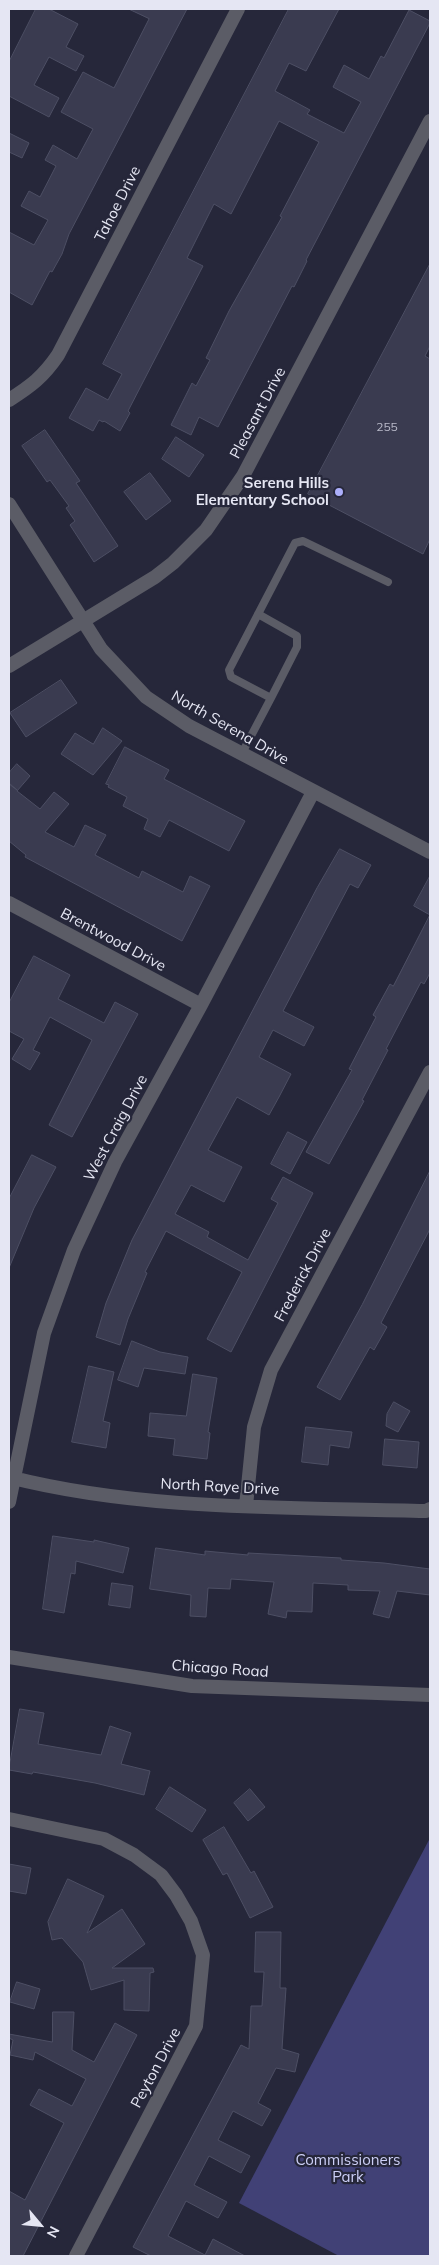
<!DOCTYPE html>
<style>
body{margin:0}
#map{position:relative;width:439px;height:2265px;overflow:hidden;background:#26273a;font-family:Mulish,sans-serif}
canvas{display:block}
.frame{position:absolute;inset:0;border:10px solid #e5e6f3;pointer-events:none}
.north{position:absolute;left:15px;top:2200px;width:50px;height:50px;-webkit-text-stroke:4px #26273a;paint-order:stroke;rotate:118deg;font-size:14px;font-weight:700;line-height:20px;text-align:center;color:#e5e6f3}
.north::after{content:'';display:block;margin:auto;width:18px;height:22px;background:#e5e6f3;clip-path:polygon(50% 0,100% 100%,50% 72%,0 100%)}
</style>
<div id="map">
<canvas width="439" height="2265"></canvas>
<div class="frame"></div>
<div class="north">N</div>
</div>
<script>
const c = document.querySelector('canvas').getContext('2d');
c.lineJoin = 'round';
function fillPath(path, color) {
  c.fillStyle = color;
  c.fill(path, 'evenodd');
}
function trace(path, color, width, dash) {
  c.strokeStyle = color;
  c.lineWidth = width;
  c.lineCap = dash ? 'butt' : 'round';
  c.setLineDash(dash || []);
  c.stroke(path);
}
function drawText(font, color, halo, rows, align = 'center') {
  c.font = font + ' Mulish,sans-serif';
  c.lineWidth = 4.5;
  c.setLineDash([]);
  c.textBaseline = 'middle';
  c.strokeStyle = halo;
  c.fillStyle = color;
  for (const [text, x, y, turn = 0] of rows) {
    c.save();
    c.translate(x, y);
    c.rotate((+turn || 0) * Math.PI / 180);
    c.textAlign = isNaN(turn) ? turn : align;
    if (halo) c.strokeText(text, 0, 0);
    c.fillText(text, 0, 0);
    c.restore();
  }
}
const green = new Path2D(`
 M430,1838V2256H339L239,2203Z`);
const building = new Path2D(`
 M36,9H49L78,24L66,47L84,56L76,71L49,57L34,85L59,98L49,117L9,96V62Z
 M129,9H187L69,234L62,254L52,272L50,271L32,305L9,292V232L34,245L48,220L21,206L29,191L40,197L56,166L45,160L53,145L77,159L93,129L61,112L83,72L114,88L149,19Z
 M289,9H339L306,71L289,63L275,91L310,110L307,114L344,133L361,102L333,87L344,65L369,79L381,56L384,58L409,10L430,21V23L306,260L307,261L294,287L292,286L218,427L199,417L191,435L171,425L192,383L196,386L210,360L206,358L229,311L282,217L280,216L319,142L279,121L231,214L214,204L187,258L203,266L128,411L130,413L120,431L104,421L103,422L99,420L93,431L69,418L86,388L108,400L122,374L103,364Z
 M9,133L29,143L22,158L9,152Z
 M430,264V346L425,356L430,359V539L423,554L308,494Z
 M45,430L80,481L76,483L118,546L94,562L70,525L75,521L66,508L69,506L50,480L47,482L22,446Z
 M176,437L204,455L189,477L162,459Z
 M150,473L171,501L146,520L124,492Z
 M61,680L77,703L26,737L10,713Z
 M103,728L122,741L93,775L61,754L75,733L93,744Z
 M125,747L169,770L164,779L245,821L229,851L169,820L160,837L144,829L148,819L123,806L127,797L108,787L109,785L106,784Z
 M17,764L30,776L17,791L40,809L54,792L69,804L45,832L74,847L85,825L106,835L95,855L139,878L142,871L183,892L190,876L210,886L182,941L25,857L26,855L9,841V784L17,790L9,783V773Z
 M340,849L371,865L358,888L350,884L283,1011L314,1027L304,1046L273,1030L259,1057L291,1074L279,1097L269,1115L237,1097L208,1150L242,1167L224,1202L191,1185L175,1214L209,1232L207,1237L248,1260L278,1203L271,1199L283,1177L313,1193L231,1352L207,1339L242,1272L166,1231L145,1272L147,1273L128,1319L120,1345L96,1337L106,1303L132,1240L317,888Z
 M430,876V915L414,906Z
 M430,915V973L424,984L421,982L386,1049L388,1050L362,1100L364,1101L329,1164L306,1152L352,1070L349,1069L376,1017L373,1015L390,984L393,986Z
 M34,956L70,975L58,999L104,1023L115,1002L138,1014L72,1137L49,1125L92,1040L50,1017L33,1050L40,1053L30,1070L12,1059L24,1039L9,1031V1003Z
 M288,1132L307,1142L290,1174L271,1164Z
 M32,1155L56,1167L34,1208L9,1268V1199Z
 M430,1171V1229L381,1323L387,1327L374,1350L370,1347L340,1400L317,1387L362,1305Z
 M132,1341L160,1352L188,1357L185,1374L144,1368L138,1387L118,1380Z
 M89,1366L114,1372L103,1421L110,1423L106,1448L72,1442Z
 M193,1374L217,1378L208,1432L210,1433L207,1459L173,1455L175,1439L148,1436L150,1413L186,1416Z
 M394,1402L410,1411L398,1432L386,1426L387,1414Z
 M306,1427L352,1432L349,1448L330,1445L328,1465L302,1462Z
 M385,1439L419,1442L417,1468L383,1465Z
 M53,1536L94,1542V1540L129,1548L123,1573L76,1561L75,1574L71,1573L64,1613L43,1609Z
 M156,1548L205,1555V1551L248,1555V1553L341,1558V1560L384,1563L430,1569V1595L397,1591L389,1618L373,1614L380,1591L348,1590V1585L313,1583L312,1612L287,1611L286,1618L268,1614L274,1582L231,1579L230,1589L208,1588L206,1617L190,1616L191,1595L150,1589Z
 M112,1583L133,1586L130,1608L109,1605Z
 M20,1709L44,1713L38,1744L101,1755L110,1726L131,1733L121,1764L150,1771L144,1795L95,1783L33,1772L32,1774L9,1770Z
 M170,1787L206,1810L192,1832L156,1809Z
 M250,1789L265,1807L248,1821L234,1803Z
 M224,1827L251,1873L254,1871L273,1907L250,1918L227,1873L223,1875L203,1840Z
 M9,1864L31,1868L26,1894L9,1891Z
 M68,1879L104,1896L87,1933L122,1909L145,1944L112,1968H153L154,1972L150,1973L149,2011L124,2010V1980L91,1990L83,1962L62,1938L52,1940L48,1922Z
 M256,1932H281L280,1988H286L282,2049L299,2054L295,2072L276,2068L258,2103L271,2110L262,2126L233,2111L218,2140L250,2156L241,2173L209,2156L194,2185L227,2202L218,2218L186,2201L168,2236L205,2255L213,2239L245,2256H151L133,2247L241,2045L249,2049L251,2006H262L264,1972H255Z
 M17,1982L40,1989L34,2009L10,2002Z
 M53,2012H74L72,2050L94,2062L115,2023L137,2035L23,2256H9V2191L25,2200L64,2123L30,2105L39,2089L72,2106L86,2079L35,2052L33,2060L10,2055L13,2040L9,2038V2034L52,2042Z`);
const service = new Path2D(`
 M258,614L297,636V647L271,698L231,677L229,670L295,543L303,541L388,582
 M241,755L271,698`);
const minor = new Path2D(`
 M9,400C31,386 43,377 58,355L238,9
 M9,504L101,649L146,697L189,726L430,852
 M9,666L155,577L173,563L206,530L243,476L430,121
 M9,903L201,1005
 M9,1477C142,1511 289,1507 426,1511L430,1509
 M9,1502L44,1333L74,1250L115,1162L201,1005L313,792
 M246,1506L254,1427L271,1370L430,1072
 M9,1819L104,1839L134,1855L161,1875L176,1895L191,1921L203,1955L196,2026L76,2256`);
const tertiary = new Path2D(`
 M9,1657L192,1686L430,1695`);
const markers = [
 [339,492,5,"#acaffb"]
];
const numberNames = [
 ["255",387,427]
];
const streetNames = [
 ["Tahoe Drive",118,204,-63],
 ["Pleasant Drive",258,413,-62],
 ["North Serena Drive",230,728,30],
 ["Brentwood Drive",113,940,28],
 ["West Craig Drive",116,1128,-62],
 ["Frederick Drive",303,1275,-62],
 ["North Raye Drive",220,1487,3],
 ["Chicago Road",220,1669,4],
 ["Peyton Drive",156,2068,-62]
];
const poiNames = [
 ["Serena Hills",329,483],
 ["Elementary School",329,500]
];
const parkNames = [
 ["Commissioners",348,2160],
 ["Park",348,2177]
];
fillPath(green, '#414176');
fillPath(building, '#3a3b50');
trace(building, '#4d4f64', 1);
trace(service, '#5b5c66', 8);
trace(minor, '#5b5c66', 14);
trace(tertiary, '#5b5c66', 14);
for (const [x, y, r, color] of markers) {
  const dot = new Path2D();
  dot.arc(x, y, r, 0, 2 * Math.PI);
  c.fillStyle = color;
  c.fill(dot);
  trace(dot, '#26273a', 2);
}
drawText('12px', '#babbca', null, numberNames);
drawText('15px', '#e5e6f3', '#26273a', streetNames);
drawText('bold 15px', '#e5e6f3', '#26273a', poiNames, 'right');
drawText('15px', '#cccff6', '#26273a', parkNames);
</script>
